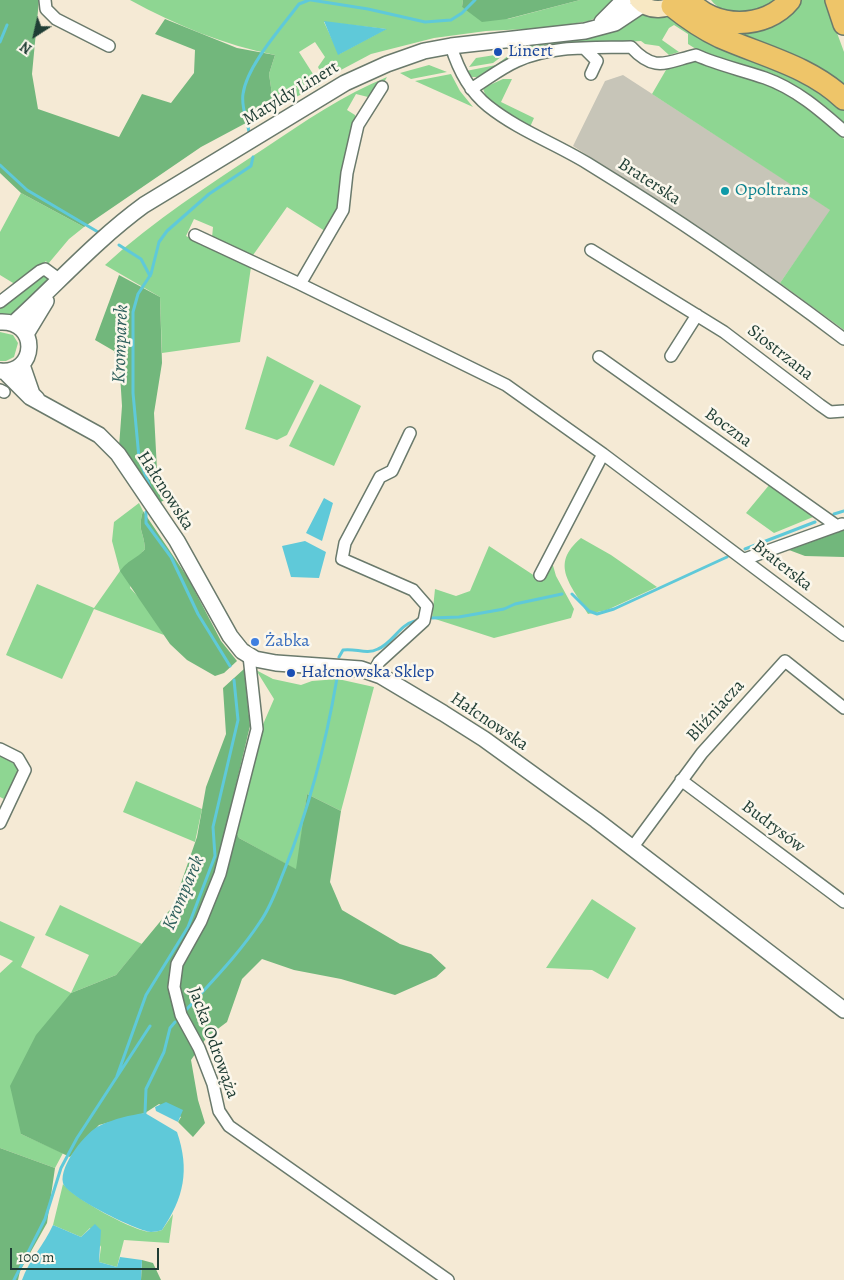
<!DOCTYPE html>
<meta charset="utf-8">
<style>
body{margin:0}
#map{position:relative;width:844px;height:1280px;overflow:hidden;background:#f5ead5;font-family:Alegreya,serif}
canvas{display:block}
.north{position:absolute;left:10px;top:10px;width:50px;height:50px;-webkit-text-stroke:4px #fbf7ec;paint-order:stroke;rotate:215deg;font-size:14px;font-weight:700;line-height:20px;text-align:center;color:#1f3d34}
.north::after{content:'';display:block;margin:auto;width:18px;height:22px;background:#1f3d34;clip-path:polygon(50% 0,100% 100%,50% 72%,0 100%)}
.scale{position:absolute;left:10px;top:1248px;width:149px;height:22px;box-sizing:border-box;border:2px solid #1f3d34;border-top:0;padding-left:6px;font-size:15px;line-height:18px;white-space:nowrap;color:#1f3d34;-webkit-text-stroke:4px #fbf7ec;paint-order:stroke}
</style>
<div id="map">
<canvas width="844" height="1280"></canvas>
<div class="north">N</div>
<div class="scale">100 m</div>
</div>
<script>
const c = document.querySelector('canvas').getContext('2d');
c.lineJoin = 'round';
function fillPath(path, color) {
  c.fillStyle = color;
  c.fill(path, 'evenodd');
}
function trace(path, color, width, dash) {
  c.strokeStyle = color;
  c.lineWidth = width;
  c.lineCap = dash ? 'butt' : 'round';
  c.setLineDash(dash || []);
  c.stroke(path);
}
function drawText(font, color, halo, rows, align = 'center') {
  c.font = font + ' Alegreya,serif';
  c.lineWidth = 5;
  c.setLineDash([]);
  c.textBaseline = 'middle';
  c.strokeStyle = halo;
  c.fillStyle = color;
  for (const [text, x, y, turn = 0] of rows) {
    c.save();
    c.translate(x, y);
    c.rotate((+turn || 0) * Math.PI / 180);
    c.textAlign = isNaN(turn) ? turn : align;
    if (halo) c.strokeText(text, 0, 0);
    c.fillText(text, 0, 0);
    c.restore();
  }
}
const industrial = new Path2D(`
 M623,75L831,210L780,283L724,244L573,146L605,81Z`);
const green = new Path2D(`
 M130,0H463L462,7L508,19L580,0H618L601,15L589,21L547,28L486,31L434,38L371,54L324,79L318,67L325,57L315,42L299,52L320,85L274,108L269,74L275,55C224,45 176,25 130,0ZM324,22H325L386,29L339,54Z
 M711,0H781C774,4 766,9 759,12C745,17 720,13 711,0Z
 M799,0H825L844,52V90L724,27Z
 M637,13L668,14L775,65L844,107V123C827,106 807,91 785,81C753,68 717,64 688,44V34L674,25L669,28L662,40L679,52L669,55L659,46L645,44L641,41L560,46L481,77H472L466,71L496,65L513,52Z
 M495,55V58L501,57L493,63L469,67L476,58Z
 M696,55C743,76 812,96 844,139V330L780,283L830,210L652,94L670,63Z
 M429,65L447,72L411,79L400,73Z
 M451,74L460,91L473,107L415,81Z
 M387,77L382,86L368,97L356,94L347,110L355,115L357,122L348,143L337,208L325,231L287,207L251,258L212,238L213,227L194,219L186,236L251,267L240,342L162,353L160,297L105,265C154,220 209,185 265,148C304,122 343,95 387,77Z
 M503,79H512L501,102L534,118L530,127C516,119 486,106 483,88Z
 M21,193L84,227L69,239L48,264L46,261L18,286L0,275V232Z
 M41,274L49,276V280L16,317L0,318V305Z
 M0,332L13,335L18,343L14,357L6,361H0Z
 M267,356L314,381L287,435L277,440L245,429Z
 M320,384L361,406L334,466L289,446Z
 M770,484L813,517L774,533L746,513Z
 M139,503L143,511C137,531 144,531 145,549L139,556L130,588L145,604L164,635L94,609L62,679L6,655L37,584L94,608L120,571L112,541L114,522Z
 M581,538L611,555L657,587L607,610L588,614C571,584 549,565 581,538Z
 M489,546L541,580L552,562L556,576L574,609L571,618L494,638L432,618L435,589L456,596L470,591Z
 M256,670L273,679L301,685L312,681L338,679L374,687L341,811L307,794L297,870L239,838L234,826L261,729L274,699Z
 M0,755L16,765L19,772L4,799L0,797Z
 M136,781L202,809L195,842L123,812Z
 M592,899L636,928L608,979L592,970L546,968Z
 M60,905L142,944L116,975L71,993L21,1134L63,1153L55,1168L0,1148V973L13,961L0,955V921L35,937L21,967L71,993L89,955L45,935Z
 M63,1184C74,1198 132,1231 151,1232C154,1232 159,1231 162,1230L173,1214L169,1243L124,1240L117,1267L99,1262L101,1247L90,1228L81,1237L53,1225Z`);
const forest = new Path2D(`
 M0,0H39L32,74L38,109L119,137L142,94L171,103L194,73L195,50L155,34L165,19L237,48L275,55L269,74L274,108L201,147L84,227L21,193L0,173Z
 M463,0H580L507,19L482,22L462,7Z
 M119,275L160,297L162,363L154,413L157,470L164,500L158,504L119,447L122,406L120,374L114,351L95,340Z
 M143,511L188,578L221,641L237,661L224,673L215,676L187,660L170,644L120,571C130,558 136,560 145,549C144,531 137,531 143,511Z
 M844,530V557L805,556L789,550Z
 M244,669L250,726L229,814L239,838L296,869L307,794L341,811L330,882L342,910L400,944L431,954L446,968L436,977L395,995L341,979L294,970L262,959L242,979L227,1022L207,1037L191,1060L198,1100L205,1123L193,1137L178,1122L181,1117L159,1104L145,1113L99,1125L70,1157L21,1134L10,1086L36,1035L71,993L116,975L173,906L197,837L206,787L226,734L223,688Z
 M0,1148L55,1168L47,1223L20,1271L18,1280H0Z
 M142,1260L153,1263L161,1280H141Z`);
const water = new Path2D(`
 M324,21L387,29L338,55Z
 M324,498L333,503L322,541L306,533Z
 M305,541L326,552L319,578L291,577L282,546Z
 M166,1102L183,1110L178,1122L156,1111L155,1107Z
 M145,1113L177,1132C190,1170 184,1198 162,1230C159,1231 154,1232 151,1232C137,1231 66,1196 63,1183C59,1166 86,1131 101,1125C114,1119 130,1115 145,1113Z
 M95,1224L101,1230L99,1262L117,1267L120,1257L142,1260L141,1280H22C29,1260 44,1245 53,1225L81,1237Z`);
const stream = new Path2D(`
 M311,0L368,9L425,22L451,20L462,13L475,0
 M0,42L7,25
 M249,132C247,119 241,107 243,94C247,65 282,27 299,4L309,0
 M0,165L27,190L98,232
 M119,245L141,259L150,276
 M151,490L139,458L133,393V312L138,294L151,274L159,242L167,231L209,194L251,166L253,157
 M146,512V523L171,557L198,614L230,666
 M834,514L844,511
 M745,549L815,522
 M572,594L589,611L597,614L614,609L727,557
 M432,618L459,617L504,609L515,604L562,594
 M339,657L343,650C356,648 366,655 378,649C393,643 399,625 415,621
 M187,1009C212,981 239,954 260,922C271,907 277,888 284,871C309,809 326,743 337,678
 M117,1076L146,995L188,927L215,856L213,827L238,720L234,680
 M145,1113L146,1089L164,1052L170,1028L175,1022
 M14,1280L45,1219L61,1168L77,1138L150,1026`);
const minor = new Path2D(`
 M45,0L46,9L56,19L109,46
 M451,46C458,69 468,90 488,106C518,130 554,143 587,163C675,217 761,276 844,339
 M584,48L597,61L591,74
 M382,87L358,125L347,173L343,210L300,284L506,385L603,454L844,635
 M471,89C486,80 501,68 517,61C552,45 594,48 631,47C655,73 666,62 696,55C718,65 742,70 765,78C796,89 820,110 844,131
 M195,235L300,284
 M591,250L724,332L820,405L830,412L844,411
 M0,302L40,271L45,269L60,280
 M671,356L697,315
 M599,357L837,526
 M0,390L4,392
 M745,559L842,524
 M540,575L603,454
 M249,656L257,729L220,874L201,921L177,964L174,987L181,1015L199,1048L213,1084L219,1111L229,1126L448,1280
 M373,673L379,662L424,621L427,606L413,590L342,559L345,543L380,477L392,471L410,433
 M0,749L18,758L25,770L0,823
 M681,780L844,902
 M632,848L702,753L785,661L844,708`);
const tertiary = new Path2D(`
 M602,22L624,0
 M0,322C40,320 37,375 0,371
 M14,323C57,284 96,240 144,205L345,83L387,64L424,51L451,46L585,31L615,23L642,5
 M26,334L46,301
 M22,365L32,394L37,399
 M5,372L30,397L99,435L118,454L177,541L230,636L242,651L255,659L276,663L361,669L381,676L443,713L484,739L596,820L844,1010`);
const secondary = new Path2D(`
 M638,0C650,13 667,11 679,0`);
const motorway = new Path2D(`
 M689,0C713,30 766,30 790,0
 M836,0L844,24
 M672,6C687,18 703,29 720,37C763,56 809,66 844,99`);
const markers = [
 [498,52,5,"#1a4fb4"],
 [725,191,5,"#0f9aa8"],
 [255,642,5,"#3f7fe0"],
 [291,673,5,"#1a4fb4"]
];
const transitNames = [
 ["Linert",508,52],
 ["Hałcnowska Sklep",301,673]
];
const streetNames = [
 ["Matyldy Linert",291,94,-31],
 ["Braterska",649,182,33],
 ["Siostrzana",780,353,38],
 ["Boczna",728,428,36],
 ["Hałcnowska",165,491,57],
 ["Braterska",782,566,38],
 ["Bliźniacza",716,711,-48],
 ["Hałcnowska",489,722,34],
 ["Budrysów",773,827,37],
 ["Jacka Odrowąża",213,1043,70]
];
const cultureNames = [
 ["Opoltrans",735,191]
];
const shopNames = [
 ["Żabka",265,642]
];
const waterNames = [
 ["Kromparek",121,344,-88],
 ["Kromparek",184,893,-67]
];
fillPath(industrial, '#c7c5b8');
fillPath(green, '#8ed692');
fillPath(forest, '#72b77c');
fillPath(water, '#5fc9d9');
trace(stream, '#5fc9d9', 3);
trace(minor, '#6a7a6c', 14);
trace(tertiary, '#6a7a6c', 18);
trace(secondary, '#6a7a6c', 19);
trace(motorway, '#6a7a6c', 24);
trace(minor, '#fff', 11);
trace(tertiary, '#fff', 15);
trace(secondary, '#f8e8c3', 16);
trace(motorway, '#eec569', 21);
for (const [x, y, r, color] of markers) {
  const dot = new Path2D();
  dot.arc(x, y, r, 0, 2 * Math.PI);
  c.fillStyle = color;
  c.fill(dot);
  trace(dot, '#fbf7ec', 2);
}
drawText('18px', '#164399', '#fbf7ec', transitNames, 'left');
drawText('18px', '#1f3d34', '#fbf7ec', streetNames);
drawText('18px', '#0d838f', '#fbf7ec', cultureNames, 'left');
drawText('18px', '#366cbe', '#fbf7ec', shopNames, 'left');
drawText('italic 19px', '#2f605d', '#fbf7ec', waterNames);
</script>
